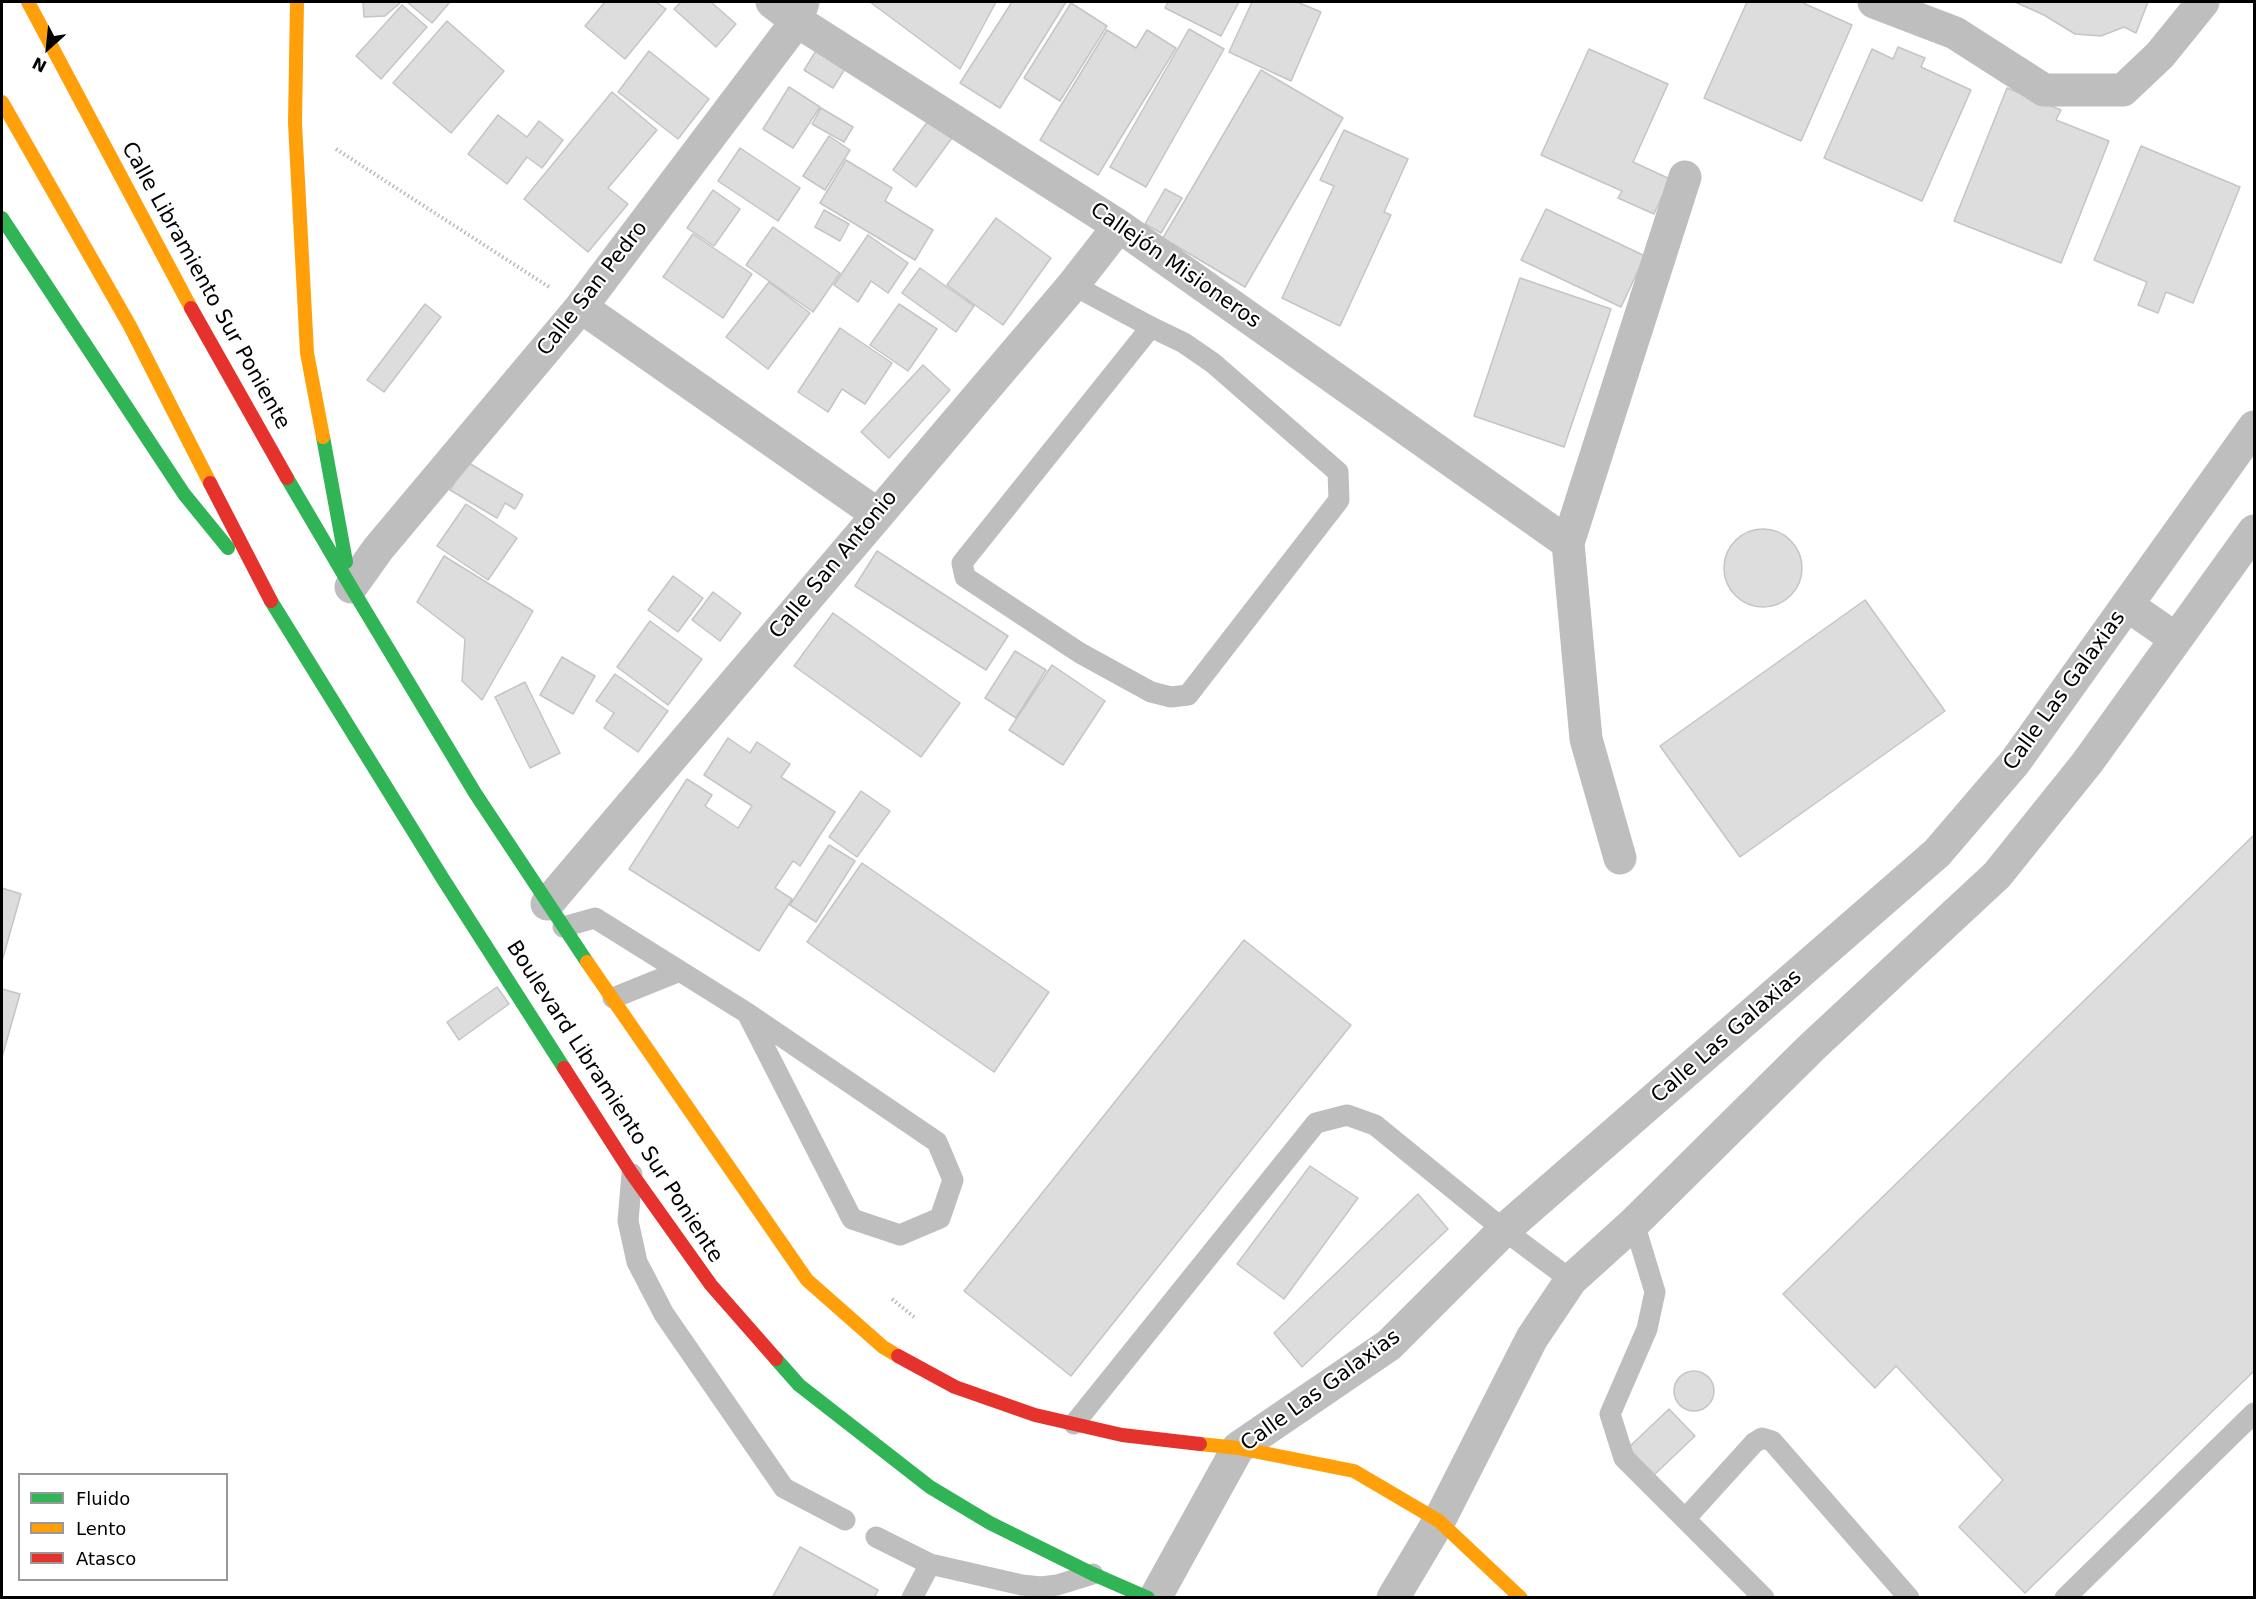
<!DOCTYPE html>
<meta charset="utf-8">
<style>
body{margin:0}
#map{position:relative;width:2256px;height:1599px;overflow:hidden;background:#fff;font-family:"DejaVu Sans",sans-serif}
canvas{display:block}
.frame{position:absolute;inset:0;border:3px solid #000;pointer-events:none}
.legend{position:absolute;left:18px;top:1473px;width:210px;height:108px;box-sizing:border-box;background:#fff;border:2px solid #999;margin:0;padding:8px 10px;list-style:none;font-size:18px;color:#000}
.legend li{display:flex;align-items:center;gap:12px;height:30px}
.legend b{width:30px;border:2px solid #999}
.north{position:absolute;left:18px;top:18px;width:60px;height:60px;-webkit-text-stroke:4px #fff;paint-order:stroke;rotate:207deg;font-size:16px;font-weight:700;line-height:24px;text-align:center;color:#000}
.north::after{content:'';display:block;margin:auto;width:21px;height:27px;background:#000;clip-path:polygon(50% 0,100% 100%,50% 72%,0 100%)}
</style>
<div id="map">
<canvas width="2256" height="1599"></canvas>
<div class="frame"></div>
<ul class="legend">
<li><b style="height:8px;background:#30b455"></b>Fluido</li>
<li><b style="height:8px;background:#ff9f0a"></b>Lento</li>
<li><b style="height:8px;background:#e5322d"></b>Atasco</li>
</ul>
<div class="north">N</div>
</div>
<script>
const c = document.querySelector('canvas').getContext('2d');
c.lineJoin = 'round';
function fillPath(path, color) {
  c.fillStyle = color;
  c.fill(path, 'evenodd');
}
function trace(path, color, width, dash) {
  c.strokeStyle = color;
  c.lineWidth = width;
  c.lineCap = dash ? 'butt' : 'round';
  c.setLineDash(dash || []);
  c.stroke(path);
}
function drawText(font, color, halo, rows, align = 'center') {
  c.font = font + ' "DejaVu Sans",sans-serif';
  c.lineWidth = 4.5;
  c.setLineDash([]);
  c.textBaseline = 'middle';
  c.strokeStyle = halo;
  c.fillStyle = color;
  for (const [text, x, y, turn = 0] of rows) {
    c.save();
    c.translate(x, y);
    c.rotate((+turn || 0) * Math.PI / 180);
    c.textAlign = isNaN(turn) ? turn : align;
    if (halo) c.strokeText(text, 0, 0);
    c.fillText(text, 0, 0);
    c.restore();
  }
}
const building = new Path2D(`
 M363,2H401L385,16L364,17Z
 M407,2H450L432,23Z
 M605,2H656L666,9L625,59L585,26Z
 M681,2H711L736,24L716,47L674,9Z
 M870,2H996L960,69Z
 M1012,2H1066L1000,108L960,83Z
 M1168,2H1239L1221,36L1165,8Z
 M1252,2H1297L1321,12L1291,81L1229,52Z
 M1747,2H1804L1803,3L1852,25L1801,141L1704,98Z
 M2015,2H2148L2136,33L2124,27L2101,36L2075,34L2044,15Z
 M1071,3L1107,26L1060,101L1024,78Z
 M402,5L427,27L381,79L356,56Z
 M447,21L504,71L451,133L393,83Z
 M1189,29L1224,49L1146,187L1110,167Z
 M1107,30L1136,48L1147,30L1176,48L1098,175L1040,140Z
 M819,46L848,64L833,88L804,70Z
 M1898,47L1925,58L1921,67L1971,90L1922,201L1824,158L1872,49L1893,59Z
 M1589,49L1668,84L1633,162L1670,179L1654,214L1618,198L1622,191L1541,155Z
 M649,51L709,99L678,139L618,92Z
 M1261,70L1343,118L1245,287L1163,238Z
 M789,87L820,107L793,148L763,129Z
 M2007,88L2061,110L2056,120L2109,141L2061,263L1954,221Z
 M612,92L657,130L608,188L628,204L588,252L524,199Z
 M821,108L853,127L844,142L812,124Z
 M498,115L527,137L539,121L563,140L542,168L527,157L507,184L468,154Z
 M928,121L952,138L916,187L893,170Z
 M1344,130L1408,159L1384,212L1391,215L1340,326L1282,298L1334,186L1320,180Z
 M829,136L850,150L825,190L803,176Z
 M2141,146L2240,187L2193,303L2166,292L2158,313L2138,305L2147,282L2094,260Z
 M740,148L800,188L778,221L718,181Z
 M846,160L892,188L885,201L933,230L915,260L820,203Z
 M1165,189L1182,198L1161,233L1145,224Z
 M713,190L740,209L714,246L687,228Z
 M1546,209L1645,256L1621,307L1521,260Z
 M824,210L849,224L840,241L815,227Z
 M996,218L1051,258L1003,325L947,285Z
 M773,227L840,273L813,312L746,265Z
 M693,234L752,274L723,318L663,277Z
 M868,235L908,263L888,293L871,281L858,302L834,285Z
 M920,268L974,306L956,332L902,293Z
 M1520,278L1611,309L1564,447L1474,416Z
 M769,282L810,313L768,369L726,337Z
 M425,304L441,317L384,392L367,380Z
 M899,304L937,329L908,371L870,345Z
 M840,328L892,363L865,404L842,389L828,412L798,392Z
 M923,365L950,390L889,458L861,432Z
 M467,462L523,495L515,509L505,503L497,518L450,490Z
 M466,504L517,538L488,580L437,546Z
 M1724 568a39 39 0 1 1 78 0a39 39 0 1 1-78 0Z
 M877,551L1008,636L986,670L855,586Z
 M444,556L533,611L482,700L462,681L465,639L417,602Z
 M673,576L703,598L678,632L648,610Z
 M713,592L741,613L720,641L692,620Z
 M1865,600L1945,711L1740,857L1660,746Z
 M833,613L960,703L921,757L794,666Z
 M650,621L702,659L668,705L617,667Z
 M1015,651L1046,670L1016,718L985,698Z
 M562,657L595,676L573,714L540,695Z
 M1052,665L1105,701L1063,765L1009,730Z
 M615,674L668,711L638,752L604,728L614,713L596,701Z
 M525,682L560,753L530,768L495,697Z
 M728,738L750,753L757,742L790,764L781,777L835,812L800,866L793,861L775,888L792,899L759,951L629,869L687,779L712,795L705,806L738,828L752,806L704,775Z
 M861,791L890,811L857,857L829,837Z
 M2254,835V1371L2025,1593L1959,1527L2003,1480L1896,1366L1875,1388L1783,1294Z
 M829,845L855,861L816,922L790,905Z
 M862,863L1049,992L994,1072L807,942Z
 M2,888L21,894L2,961Z
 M1244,940L1351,1025L1071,1376L964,1291Z
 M497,987L509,1004L459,1040L447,1022Z
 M2,989L20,994L2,1057Z
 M1310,1166L1358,1198L1284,1299L1237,1264Z
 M1418,1194L1448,1229L1302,1367L1274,1333Z
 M1674 1391a20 20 0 1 1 40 0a20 20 0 1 1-40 0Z
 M1669,1409L1695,1436L1654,1475L1628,1448Z
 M800,1547L878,1590L874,1598H772Z`);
const path = new Path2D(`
 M336,149L549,287
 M892,1299L914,1317`);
const lane = new Path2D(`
 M1073,285L1151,327L962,563L965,577L1080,653L1151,692L1171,697L1188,695L1339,500L1338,472L1213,363L1184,343L1151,327
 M563,927L595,918L747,1013L937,1142L953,1180L940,1218L900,1235L852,1219L747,1013
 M613,998L680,971
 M632,1174L628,1221L637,1262L664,1314L784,1488L845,1520
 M1634,1223L1655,1292L1647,1329L1610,1414L1624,1458L1764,1598
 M1074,1424L1316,1123L1347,1115L1375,1125L1504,1230L1571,1280
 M1685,1519L1754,1443L1762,1438L1772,1441L1909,1598
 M876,1537L930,1564L1022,1585L1041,1587L1057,1585L1093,1574
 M912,1598L930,1564
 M2065,1598L2254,1413`);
const street = new Path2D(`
 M772,2L797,21L1119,226L1568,543
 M1874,2L1955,33L2044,90H2123L2160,55L2203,2
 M581,307L877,514
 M351,587L378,549L581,307L797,21L803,2
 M2127,605L2176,639
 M1620,858L1586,739L1568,543L1685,177
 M547,904L1073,285L1119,226
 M1155,1598L1238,1448L1389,1345L1504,1230L1937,853L2015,762L2254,427
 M1393,1598L1439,1521L1532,1338L1571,1280L1634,1223L1812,1047L1997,875L2087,763L2254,531`);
const fast = new Path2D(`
 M2,218L184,494L228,548
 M323,437L346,562
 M287,478L351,587
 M351,587L475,793L587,962
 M271,601L443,879L564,1068
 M776,1359L799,1385L930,1487L990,1523L1093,1574L1148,1598`);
const slow = new Path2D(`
 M28,2L191,308
 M297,2L295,123L307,353L323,437
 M2,102L130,326L210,483
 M587,962L807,1280L883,1347L898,1356
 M1200,1444L1238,1448L1354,1471L1439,1521L1521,1598`);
const jam = new Path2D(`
 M191,308L287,478
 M210,483L271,601
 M564,1068L632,1174L711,1285L776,1359
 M898,1356L955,1387L1035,1415L1122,1435L1200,1444`);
const streetNames = [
 ["Callejón Misioneros",1175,266,35],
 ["Calle Libramiento Sur Poniente",205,286,61],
 ["Calle San Pedro",593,289,-52],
 ["Calle San Antonio",834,565,-50],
 ["Calle Las Galaxias",2065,691,-54],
 ["Calle Las Galaxias",1727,1037,-41],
 ["Boulevard Libramiento Sur Poniente",614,1102,57],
 ["Calle Las Galaxias",1321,1391,-36]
];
fillPath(building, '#ddd');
trace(building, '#c5c5c5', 1.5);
trace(path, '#b8b8b8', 4, [1.5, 3]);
trace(lane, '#bebebe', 21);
trace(street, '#bebebe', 33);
trace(fast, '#30b455', 14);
trace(slow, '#ff9f0a', 14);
trace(jam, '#e5322d', 14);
drawText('21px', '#000', '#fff', streetNames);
</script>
